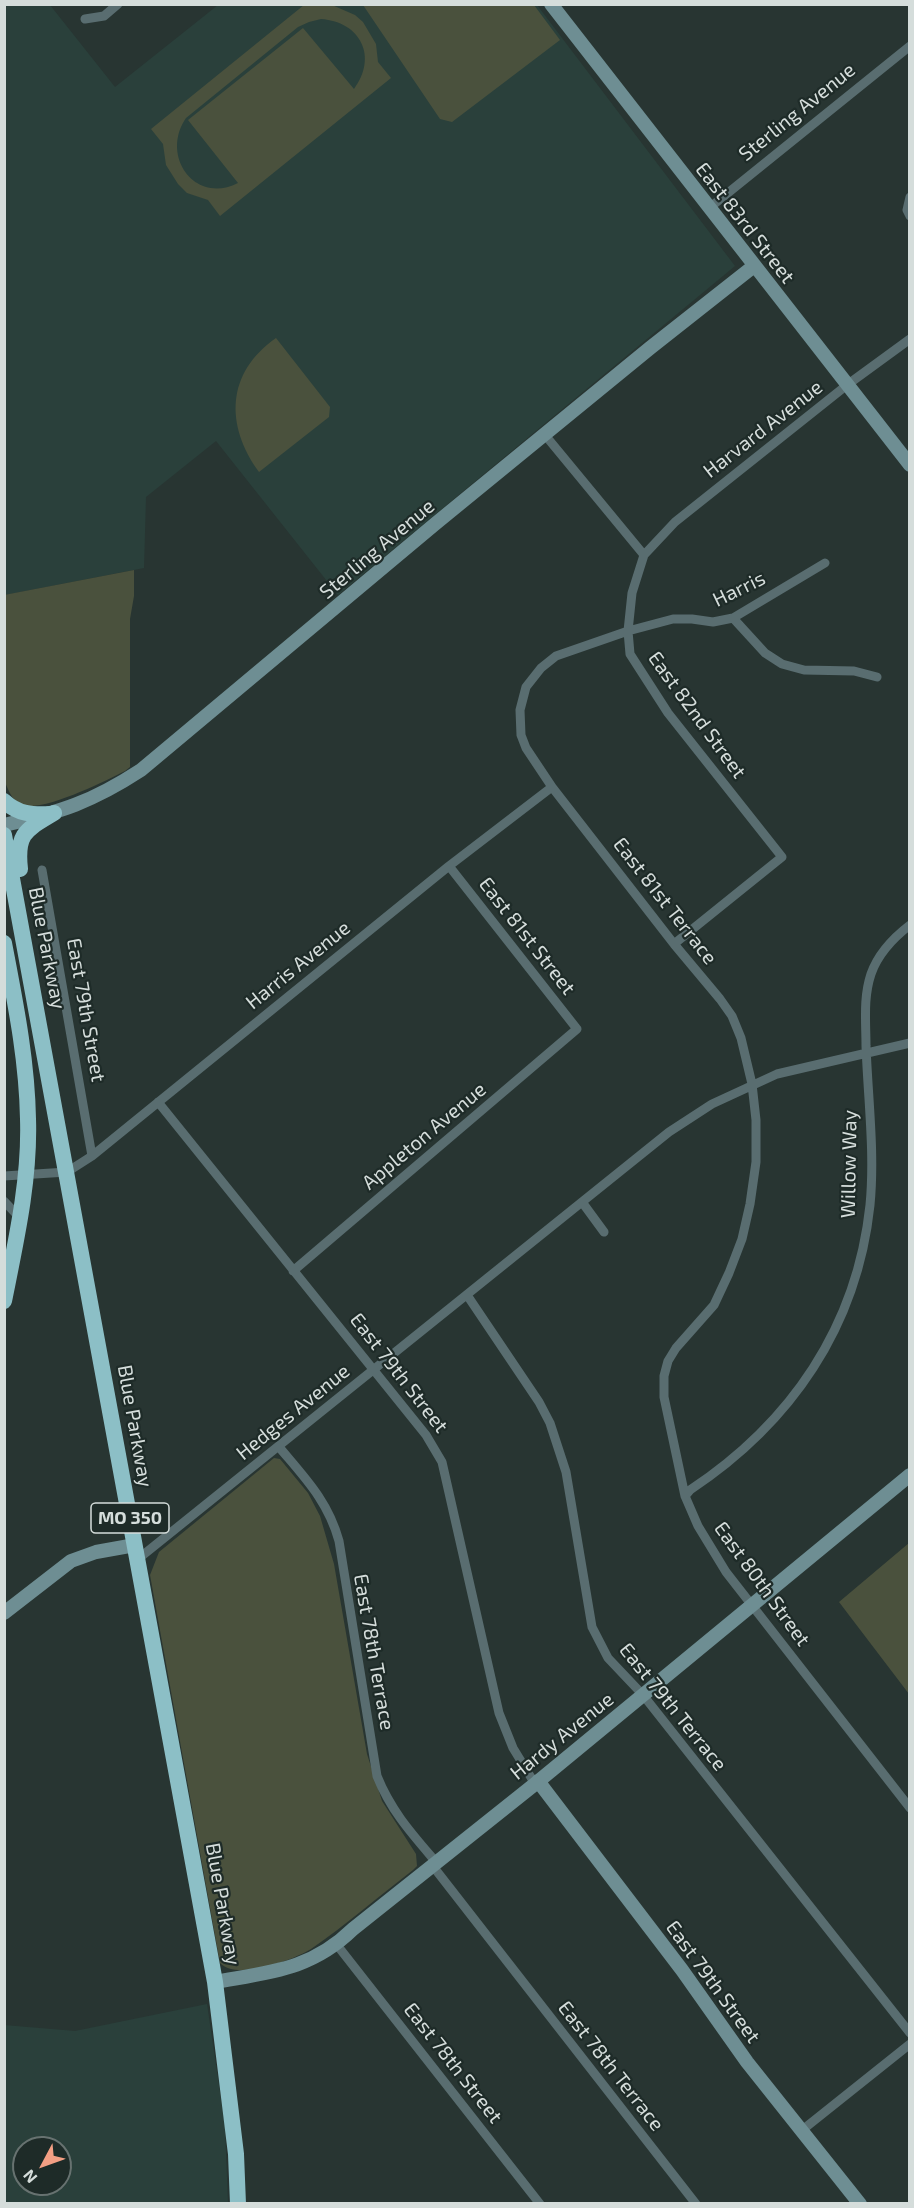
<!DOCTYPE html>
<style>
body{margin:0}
#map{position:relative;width:914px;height:2208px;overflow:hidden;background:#283532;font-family:"Exo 2",sans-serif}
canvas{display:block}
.frame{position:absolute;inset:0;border:6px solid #d5dddb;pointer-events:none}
.north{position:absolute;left:12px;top:2136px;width:60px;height:60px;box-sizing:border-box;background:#1e2b28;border:2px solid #677270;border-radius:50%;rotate:229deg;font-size:16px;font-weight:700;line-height:24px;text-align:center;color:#d5dddb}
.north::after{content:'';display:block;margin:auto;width:21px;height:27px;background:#f39f84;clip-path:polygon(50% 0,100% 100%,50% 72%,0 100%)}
</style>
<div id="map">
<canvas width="914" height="2208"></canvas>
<div class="frame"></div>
<div class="north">N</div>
</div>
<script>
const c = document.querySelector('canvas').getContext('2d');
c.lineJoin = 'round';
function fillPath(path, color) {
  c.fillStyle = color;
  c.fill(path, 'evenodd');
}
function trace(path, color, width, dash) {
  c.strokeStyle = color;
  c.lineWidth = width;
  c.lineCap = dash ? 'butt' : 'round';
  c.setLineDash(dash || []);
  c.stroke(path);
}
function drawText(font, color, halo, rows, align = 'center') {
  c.font = font + ' "Exo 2",sans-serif';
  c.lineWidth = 4.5;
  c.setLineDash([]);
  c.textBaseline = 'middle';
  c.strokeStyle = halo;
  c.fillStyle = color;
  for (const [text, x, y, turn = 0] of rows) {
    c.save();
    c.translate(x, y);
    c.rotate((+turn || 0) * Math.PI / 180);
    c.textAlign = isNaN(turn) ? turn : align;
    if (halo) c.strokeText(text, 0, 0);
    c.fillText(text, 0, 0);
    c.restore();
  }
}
const built = new Path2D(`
 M5,5H50L115,87L218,5H537L735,266L338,595L216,441L146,497L144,568L5,595Z
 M207,2004L225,2126L228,2203H5L4,2025L75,2031ZM24,2148H60V2184H24Z`);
const green = new Path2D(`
 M304,5H332L355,15L363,22L376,44L378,62L391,78L220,216L208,200L187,193L178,184L166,165L163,144L151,129ZM321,19C361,22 378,57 354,89L303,28L188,120L238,183C195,205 160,156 186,118L298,27L309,22Z
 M363,5H534L560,40L452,122L440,119Z
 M276,338L330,407L329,417L259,472C225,425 226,373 276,338Z
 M134,570V596L130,619V767L125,771C105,781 38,815 19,804C11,798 8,789 4,780V595Z
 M274,1458L280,1459L308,1493L320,1516L334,1564L367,1754L382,1801L416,1854L417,1866L413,1870C379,1896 346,1925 311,1949C293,1960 237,1981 220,1963L150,1575L159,1552Z
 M909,1543V1694L839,1602Z`);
const street = new Path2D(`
 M85,19L104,16L118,4
 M910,197L907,210L910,216
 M708,209L910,46
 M545,435L644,555
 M825,563L733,618L713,622L692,619H673L628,631L556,656L541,668L526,687L520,710L521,735L526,748L552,787L674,944L720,999L732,1016L741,1038L752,1084L756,1120V1162L750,1204L742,1239L729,1273L714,1305L676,1348L668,1361L664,1376V1397L685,1496L698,1526L726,1572L910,1808
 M733,618L765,653L782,664L804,670L854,671L877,677
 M449,866L577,1029
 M42,870L92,1156
 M674,944L782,857L668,713L630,654L628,631L632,593L644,555L675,522L847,385L910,339
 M158,1102L426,1435L442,1462L499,1713L513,1748L535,1784
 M4,1176L67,1172L92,1156L449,866L552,787
 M4,1201L19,1217
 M582,1202L604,1232
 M293,1271L577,1029
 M467,1295L539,1402L550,1423L566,1472L592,1627L608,1658L643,1695L910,2033
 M279,1447C305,1478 328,1501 339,1541L377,1776C391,1811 412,1834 436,1862
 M685,1496L690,1490C791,1423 857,1327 870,1205C875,1153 868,1099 866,1046C866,1022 863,998 871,974C878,954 893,938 910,925
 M138,1559L669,1132L712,1104L777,1074L910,1043
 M432,1865L696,2204
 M337,1945L540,2204
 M801,2131L910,2044`);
const secondary = new Path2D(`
 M551,4L910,465
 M4,825C61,812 92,802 141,770L435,524L650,348L754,266
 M4,1613L71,1561L96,1552L135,1545
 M538,1781L682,1970L747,2062L860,2204
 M215,1982C270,1972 311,1970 353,1929L535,1784L910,1475`);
const highway = new Path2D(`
 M4,801C18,814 32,815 50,814
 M4,835L215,1982L236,2154L238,2204
 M20,869C16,833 26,830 54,813
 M4,943C15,1001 27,1059 28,1119C30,1180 16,1241 4,1301`);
const shields = [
 [130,1518,78]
];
const shieldNames = [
 ["MO 350",130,1518]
];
const streetNames = [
 ["Sterling Avenue",797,112,-39],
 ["East 83rd Street",745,223,52],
 ["Harvard Avenue",763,429,-38],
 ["Sterling Avenue",377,549,-40],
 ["Harris",739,589,-26],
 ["East 82nd Street",697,715,54],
 ["East 81st Terrace",665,901,52],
 ["East 81st Street",527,936,52],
 ["Blue Parkway",47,948,79],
 ["Harris Avenue",298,965,-39],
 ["East 79th Street",86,1010,80],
 ["Appleton Avenue",424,1136,-40],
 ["Willow Way",849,1164,-89],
 ["East 79th Street",399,1373,52],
 ["Hedges Avenue",293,1412,-39],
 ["Blue Parkway",135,1426,80],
 ["East 80th Street",762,1584,54],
 ["East 78th Terrace",374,1652,80],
 ["East 79th Terrace",673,1707,51],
 ["Hardy Avenue",562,1736,-39],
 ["Blue Parkway",223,1904,80],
 ["East 79th Street",713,1982,54],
 ["East 78th Street",453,2063,52],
 ["East 78th Terrace",611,2066,52]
];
fillPath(built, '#2a403b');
fillPath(green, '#4a513d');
trace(street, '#596d70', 9);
trace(secondary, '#6e8e93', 14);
trace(highway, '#8cbfc6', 16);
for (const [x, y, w] of shields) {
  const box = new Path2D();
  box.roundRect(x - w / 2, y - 15, w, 30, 4.5);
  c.fillStyle = '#1e2b28';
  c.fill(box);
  trace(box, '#d5dddb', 1.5);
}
drawText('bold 18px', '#d5dddb', null, shieldNames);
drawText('20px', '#d5dddb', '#1e2b28', streetNames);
</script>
